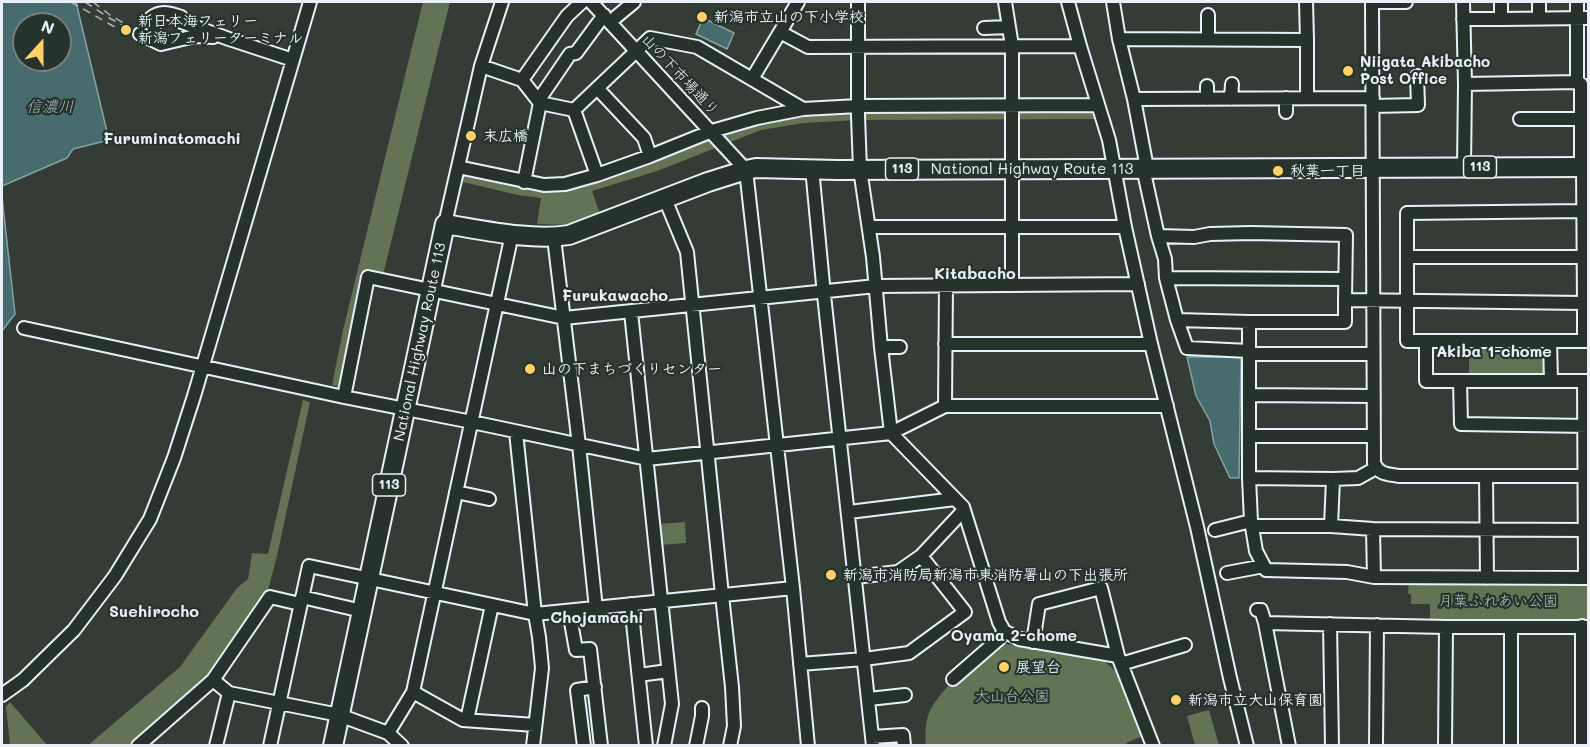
<!DOCTYPE html>
<meta charset="utf-8">
<style>
body{margin:0}
#map{position:relative;width:1590px;height:747px;overflow:hidden;background:#343d35;font-family:Mali,sans-serif}
canvas{display:block}
.frame{position:absolute;inset:0;border:3px solid #e8f1f8;pointer-events:none}
.north{position:absolute;left:12px;top:12px;width:60px;height:60px;box-sizing:border-box;background:#26332d;border:2px solid #747f7e;border-radius:50%;rotate:21deg;font-size:16px;font-weight:700;line-height:24px;text-align:center;color:#e8f1f8}
.north::after{content:'';display:block;margin:auto;width:21px;height:27px;background:#ffd166;clip-path:polygon(50% 0,100% 100%,50% 72%,0 100%)}
</style>
<div id="map">
<canvas width="1590" height="747"></canvas>
<div class="frame"></div>
<div class="north">N</div>
</div>
<script>
const c = document.querySelector('canvas').getContext('2d');
c.lineJoin = 'round';
function fillPath(path, color) {
  c.fillStyle = color;
  c.fill(path, 'evenodd');
}
function trace(path, color, width, dash) {
  c.strokeStyle = color;
  c.lineWidth = width;
  c.lineCap = dash ? 'butt' : 'round';
  c.setLineDash(dash || []);
  c.stroke(path);
}
function drawText(font, color, halo, rows, align = 'center') {
  c.font = font + ' Mali,"Klee One",sans-serif';
  c.lineWidth = 4.5;
  c.setLineDash([]);
  c.textBaseline = 'middle';
  c.strokeStyle = halo;
  c.fillStyle = color;
  for (const [text, x, y, turn = 0] of rows) {
    c.save();
    c.translate(x, y);
    c.rotate((+turn || 0) * Math.PI / 180);
    c.textAlign = isNaN(turn) ? turn : align;
    if (halo) c.strokeText(text, 0, 0);
    c.fillText(text, 0, 0);
    c.restore();
  }
}
const green = new Path2D(`
 M423,2H450L383,275L369,271L344,388L332,385L343,330Z
 M1098,105L1100,119L857,120L804,123L761,130L657,171L592,191L600,214L571,225L537,224L541,198L518,195L454,180L458,167L544,185L650,156L803,109Z
 M1469,341H1550L1551,381H1469Z
 M303,400L310,402L277,556L266,598L209,680L133,745L87,746L180,667L237,588L248,579L252,553L268,554Z
 M685,522L686,543L659,545L658,524Z
 M1409,580L1588,582V621L1430,620V604H1411V594H1408Z
 M998,643L1091,657L1105,662L1117,672L1143,736L1126,743L1127,746H926C925,734 925,723 929,713C938,691 978,656 998,643Z
 M10,702L47,745H10L6,707Z
 M1209,710L1219,745H1195L1187,716Z`);
const water = new Path2D(`
 M2,2H76L109,140L73,149L67,158L2,186ZM24,24H60V60H24Z
 M703,18L734,33L727,49L696,34Z
 M2,197L15,314L2,331Z
 M1187,357H1241L1239,478H1230L1214,444L1210,421L1196,396Z`);
const ferry = new Path2D(`
 M71,2L113,26L134,32
 M85,2L111,19L136,32
 M93,2L110,15L132,28`);
const minor = new Path2D(`
 M591,2L746,170L793,588L808,746
 M858,2V116L860,169L873,257L881,347L891,433L963,507L999,622L1004,631L1019,639L1118,656L1153,746
 M1005,2L1012,46V284
 M1068,2L1080,46L1109,140L1125,227L1151,344L1197,527L1230,678L1247,746
 M1113,2L1119,39L1134,99L1147,168
 M1406,2H1372L1374,463C1379,475 1388,474 1399,476H1588
 M1463,2L1465,84
 M1539,2V18
 M1463,19H1501V2
 M1501,19L1588,18
 M610,22L634,2
 M984,28L1009,27
 M780,32L808,47L1080,46
 M140,34L161,44L195,36L213,37
 M1119,39L1307,40L1306,2
 M1208,39V15
 M1307,40V98
 M157,41L151,18C160,10 170,13 181,17L179,21L229,39L293,60
 M481,66L522,80L540,103L574,110L650,38L697,47L803,109
 M752,79L798,2
 M522,80L567,16L582,2
 M1577,82L1581,84V166
 M597,88L644,138L650,156
 M1286,98V112
 M1134,99L1373,98
 M1207,99V86
 M1231,99L1232,84
 M538,101L570,54L576,53L604,15
 M1373,106L1418,105L1417,76
 M574,110L597,175
 M1520,119H1581
 M458,167L544,185L565,184L597,175L650,156L712,131L757,118L803,109L858,106L1098,105
 M1464,167L1465,84L1577,82V2
 M812,168L824,295L873,746
 M1143,168L1158,236
 M524,182L540,103
 M665,199L687,252L722,595L732,687L734,726L730,746
 M1583,211L1407,213V341H1588
 M445,224L481,66L502,2
 M869,227H1125
 M554,238L579,445L596,609
 M1407,257H1583
 M1166,278L1345,279
 M1345,300V322H1249L1177,320L1166,278L1165,259L1158,236L1194,237L1210,234L1251,233L1346,235L1345,300L1584,303L1583,167
 M1584,303V340
 M631,312L672,704L664,746
 M1177,320L1187,348L1249,351
 M1249,322V478L1251,521L1256,551L1266,570L1347,572L1374,577L1588,578
 M24,328L344,397L472,422L647,459L891,433L945,406H1167
 M1426,341V381H1588
 M1550,341L1551,381
 M945,344H1151
 M881,347H900
 M1249,354H1373
 M1460,381L1461,424L1588,426
 M1584,381L1585,578
 M1249,395L1373,396
 M344,397L368,277L564,318L876,286L1138,284
 M945,406L946,285
 M516,432L535,614L539,637L542,668L533,746
 M1249,436H1373
 M1376,468L1358,478L1333,479L1331,526L1373,529L1588,530
 M1486,476L1487,578
 M1249,478L1333,479
 M456,492L489,499
 M849,512L955,499
 M1252,526H1331
 M1373,529L1374,577
 M1215,530L1251,521
 M1227,573L1264,566
 M855,577L898,572L921,556L964,510
 M302,597L362,611
 M631,604L646,746
 M1257,610H1261L1265,623
 M569,611L576,650L590,649L601,746
 M1330,624L1332,746
 M1511,627V746
 M1033,642L1039,604L1101,588L1118,656
 M800,664L864,659L909,653L965,612L921,556
 M1121,664L1185,645
 M639,675L668,671
 M953,679L999,639L1004,631
 M213,680L229,693L339,715L388,733L402,746
 M413,692L463,720L535,725
 M2,695L23,680L74,630L115,576L150,519L174,458L194,396L310,2
 M869,699L905,695
 M467,720L492,605
 M388,733L413,692L512,234
 M872,737L903,735L904,746
 M138,746L213,680L270,597L300,604
 M216,746L229,693
 M270,746L309,566L535,614L793,588
 M584,746L577,690L595,687
 M696,746L702,716V708
 M1289,746L1265,623L1446,627H1588
 M1376,746L1377,625
 M1445,746L1446,627
 M1582,746V626`);
const highway = new Path2D(`
 M333,746L445,224C483,230 531,241 569,235L708,182L746,170L756,168L837,170L1588,167`);
const markers = [
 [702,17,6,"#ffd166"],
 [126,30,6,"#ffd166"],
 [1348,71,6,"#ffd166"],
 [471,136,6,"#ffd166"],
 [1278,171,6,"#ffd166"],
 [530,369,6,"#ffd166"],
 [831,575,6,"#ffd166"],
 [1004,667,6,"#ffd166"],
 [1176,700,6,"#ffd166"]
];
const shields = [
 [1480,167,33],
 [902,169,33],
 [389,485,33]
];
const shieldNames = [
 ["113",1480,167],
 ["113",902,169],
 ["113",389,485]
];
const poiNames = [
 ["新潟市立山の下小学校",714,17],
 ["新日本海フェリー",138,21],
 ["新潟フェリーターミナル",138,38],
 ["Niigata Akibacho",1360,62],
 ["Post Office",1360,79],
 ["末広橋",483,136],
 ["秋葉一丁目",1290,171],
 ["山の下まちづくりセンター",542,369],
 ["新潟市消防局新潟市東消防署山の下出張所",843,575],
 ["展望台",1016,667],
 ["新潟市立大山保育園",1188,700]
];
const streetNames = [
 ["山の下市場通り",680,75,47],
 ["National Highway Route 113",1032,169],
 ["National Highway Route 113",420,342,-78]
];
const parkNames = [
 ["月葉ふれあい公園",1498,601],
 ["大山台公園",1012,696]
];
const waterNames = [
 ["信濃川",50,107]
];
const neighbourhoodNames = [
 ["Furuminatomachi",172,139],
 ["Kitabacho",975,274],
 ["Furukawacho",615,296],
 ["Akiba 1-chome",1494,352],
 ["Suehirocho",154,612],
 ["Chojamachi",597,618],
 ["Oyama 2-chome",1014,636]
];
fillPath(green, '#637355');
fillPath(water, '#486b6e');
trace(water, '#88a1a5', 1.5);
trace(ferry, '#a8bbc1', 1.5, [8, 6]);
trace(minor, '#e8f1f8', 16);
trace(highway, '#e8f1f8', 22);
trace(minor, '#26332d', 12);
trace(highway, '#26332d', 18);
for (const [x, y, r, color] of markers) {
  const dot = new Path2D();
  dot.arc(x, y, r, 0, 2 * Math.PI);
  c.fillStyle = color;
  c.fill(dot);
  trace(dot, '#26332d', 2);
}
for (const [x, y, w] of shields) {
  const box = new Path2D();
  box.roundRect(x - w / 2, y - 11, w, 22, 4.5);
  c.fillStyle = '#26332d';
  c.fill(box);
  trace(box, '#e8f1f8', 1.5);
}
drawText('bold 14px', '#e8f1f8', null, shieldNames);
drawText('bold 15px', '#e8f1f8', '#26332d', poiNames, 'left');
drawText('15px', '#e8f1f8', '#26332d', streetNames);
drawText('15px', '#b3bfb7', '#26332d', parkNames);
drawText('italic 16px', '#a8bbc1', '#26332d', waterNames);
drawText('bold 16px', '#e8f1f8', '#26332d', neighbourhoodNames);
</script>
